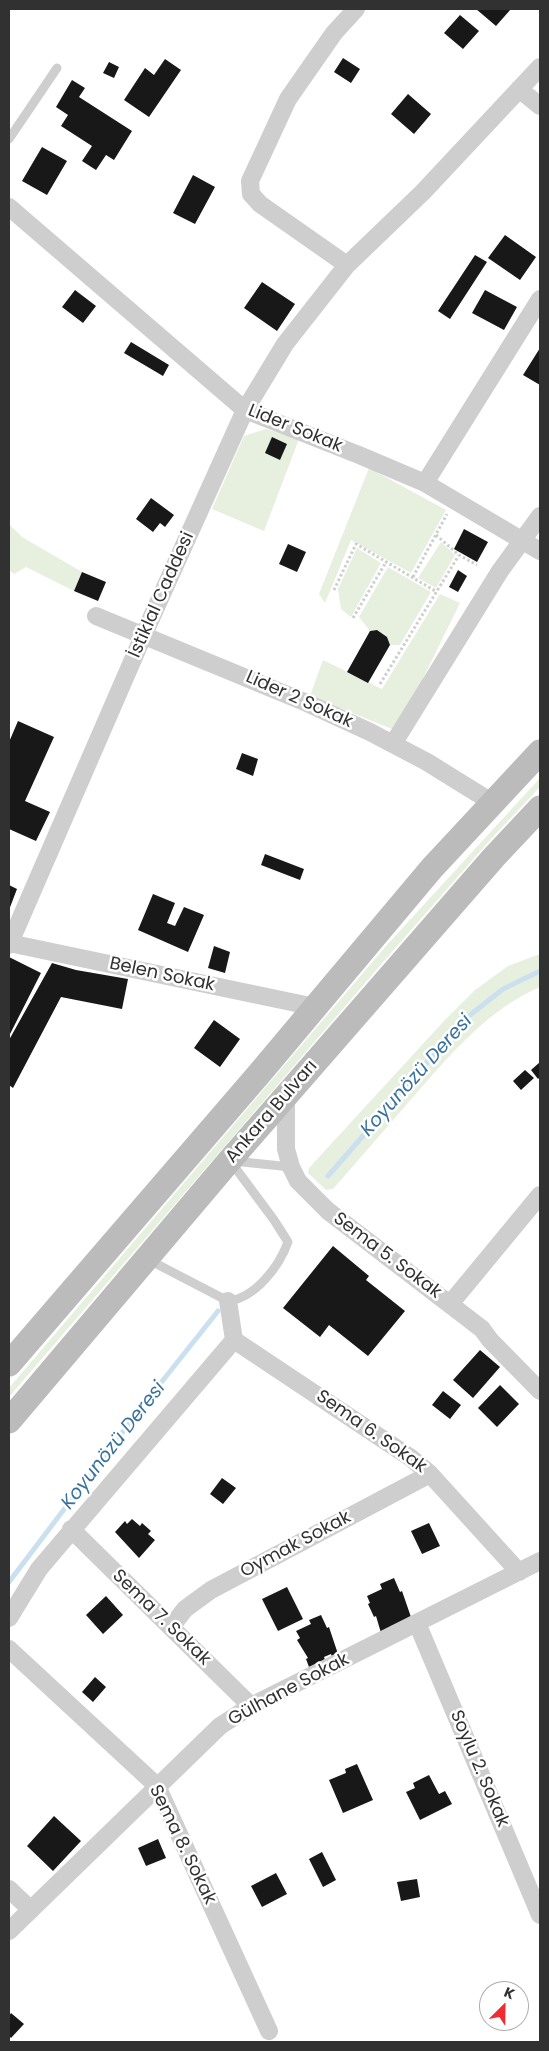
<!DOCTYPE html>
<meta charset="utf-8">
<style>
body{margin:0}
#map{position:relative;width:549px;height:2051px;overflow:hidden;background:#fff;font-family:Poppins,sans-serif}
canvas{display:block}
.frame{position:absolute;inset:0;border:10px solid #313131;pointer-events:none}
.north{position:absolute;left:479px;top:1981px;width:50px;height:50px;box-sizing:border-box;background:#fff;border:1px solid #adadad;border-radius:50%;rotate:23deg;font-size:14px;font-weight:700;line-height:20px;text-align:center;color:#313131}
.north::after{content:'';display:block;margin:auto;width:18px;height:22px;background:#f12b32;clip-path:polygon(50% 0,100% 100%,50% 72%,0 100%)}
</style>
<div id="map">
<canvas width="549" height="2051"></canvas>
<div class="frame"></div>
<div class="north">K</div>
</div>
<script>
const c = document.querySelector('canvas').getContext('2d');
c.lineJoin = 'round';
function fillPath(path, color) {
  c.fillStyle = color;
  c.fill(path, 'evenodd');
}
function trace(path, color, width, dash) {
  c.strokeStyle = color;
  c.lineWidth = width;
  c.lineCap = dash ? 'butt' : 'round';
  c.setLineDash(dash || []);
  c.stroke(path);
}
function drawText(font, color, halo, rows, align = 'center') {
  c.font = font + ' Poppins,sans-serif';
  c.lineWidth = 5;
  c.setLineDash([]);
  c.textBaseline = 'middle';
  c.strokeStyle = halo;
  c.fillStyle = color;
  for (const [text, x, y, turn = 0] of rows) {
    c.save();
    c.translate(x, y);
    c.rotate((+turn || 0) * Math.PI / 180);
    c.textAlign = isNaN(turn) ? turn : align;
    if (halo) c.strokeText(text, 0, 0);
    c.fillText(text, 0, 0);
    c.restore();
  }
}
const green = new Path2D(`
 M266,429L299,439L264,531L212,509L244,436Z
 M369,468L446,510L411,573L351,540L325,603L319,594Z
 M9,524L22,537L82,572L74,591L26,567L14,574L9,570Z
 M441,542L455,555L436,588L418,578Z
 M357,548L381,563L351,617L341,609L338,589Z
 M388,567L431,592L400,645H390L387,637L377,630L370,631L359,617Z
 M440,594L460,603L397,731L310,696L323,660L382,689Z
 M540,778V787L491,839L384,961L9,1397V1388L386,946Z
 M540,954V987C487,1010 451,1054 414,1096C387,1127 360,1158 333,1189L326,1190L308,1173L309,1168L443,1022L475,990L508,966Z`);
const stream = new Path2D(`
 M328,1176L465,1019L503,989L540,971
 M9,1582L137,1413L218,1311`);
const building = new Path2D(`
 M476,9H511L496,26Z
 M460,15L479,31L463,49L444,33Z
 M343,58L360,69L351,83L334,72Z
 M165,59L181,70L149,117L124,100L145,68L154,75Z
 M109,62L119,67L114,78L103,73Z
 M72,80L85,88L79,97L132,131L114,160L106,155L96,170L82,161L92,146L61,126L68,115L56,107Z
 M408,94L431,114L414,134L391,114Z
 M42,147L67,161L47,195L22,181Z
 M193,175L215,187L195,224L173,213Z
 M505,235L536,257L520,280L488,258Z
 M475,255L487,262L450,319L438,311Z
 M262,282L295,304L277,331L244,308Z
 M75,290L96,306L83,323L62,307Z
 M485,290L517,307L504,330L472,313Z
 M131,342L169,365L163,376L124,353Z
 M540,348V385L523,375Z
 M272,437L287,444L280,460L265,453Z
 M151,498L174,515L165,527L160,523L153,532L136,519Z
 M464,529L488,542L477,562L454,549Z
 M288,544L306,552L297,572L279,564Z
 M458,570L467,576L458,592L449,587Z
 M82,572L106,582L98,601L74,591Z
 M377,630L387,637L390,645L368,683L347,672L370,631Z
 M18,721L54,737L25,801L50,812L36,841L9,829V742Z
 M242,753L258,759L253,776L236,769Z
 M265,854L304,869L300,880L261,865Z
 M9,885L17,889L9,910Z
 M153,894L175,903L167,923L175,926L184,907L204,915L188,952L138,930Z
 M214,946L230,952L225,973L208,968Z
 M9,957L41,973L9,1036Z
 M52,963L76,970L128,979L122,1009L61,997L13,1088L9,1085V1040Z
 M214,1020L240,1039L220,1067L194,1048Z
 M540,1062V1077L538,1079L531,1070Z
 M525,1070L534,1078L521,1090L513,1081Z
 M333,1246L369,1276L366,1280L405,1311L368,1356L329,1325L320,1337L283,1308Z
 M480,1350L500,1367L473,1398L453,1380Z
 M500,1385L519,1404L497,1427L478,1408Z
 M443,1391L461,1405L450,1419L432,1405Z
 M222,1478L236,1488L223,1504L210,1494Z
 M132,1519L140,1526L142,1523L151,1531L148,1534L155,1540L139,1558L115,1532L125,1521L127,1524Z
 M429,1523L440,1546L422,1554L411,1531Z
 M394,1578L400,1592L402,1591L412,1620L381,1633L376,1616L374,1617L368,1604L370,1603L367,1596L382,1589L380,1584Z
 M287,1587L303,1619L278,1631L262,1599Z
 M106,1596L123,1615L103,1634L86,1615Z
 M321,1615L327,1628L329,1627L338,1654L332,1657L331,1654L324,1657L325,1660L309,1667L306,1659L308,1658L297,1640L300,1638L296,1631L311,1624L309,1620Z
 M95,1677L106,1687L93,1702L82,1692Z
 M357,1764L373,1800L343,1813L329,1780L346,1773L345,1769Z
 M429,1775L439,1794L445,1791L452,1804L420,1820L406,1792L415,1788L413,1783Z
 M54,1816L81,1841L53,1871L27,1846Z
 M158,1839L166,1858L146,1866L138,1848Z
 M322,1852L336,1880L323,1887L309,1859Z
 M276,1873L287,1894L262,1907L251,1886Z
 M417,1879L420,1897L401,1901L397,1882Z
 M11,2013L24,2024L11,2038L9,2036V2016Z`);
const path = new Path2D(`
 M436,535L459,555L477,565
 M413,577L447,514
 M334,590L356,544L437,592
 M353,618L386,562
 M380,684L459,555`);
const lane = new Path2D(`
 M9,139L57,68
 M233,1161L291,1167
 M149,1260L228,1301C255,1298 279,1267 288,1242L274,1220L231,1162`);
const street = new Path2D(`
 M519,89L540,106
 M9,207L245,410L359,455L425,483L540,551
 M347,265L260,204L251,194L250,181L288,99L334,33L356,9
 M425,483L540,299
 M96,616L307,703L370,732L427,762L493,803
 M393,744L500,571L540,516
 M9,943L315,1007
 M9,945L144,634L245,410L285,344L347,265L423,192L540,67
 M286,1096V1149L291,1167L298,1181L328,1211L482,1329L490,1340L540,1391
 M228,1301L234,1340L411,1458L430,1474L519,1572
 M450,1304L540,1195
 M71,1529L251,1706
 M9,1618L39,1569L234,1340
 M417,1623L540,1915
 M171,1627L185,1609L211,1590L430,1474
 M9,1649L157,1786L269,2031
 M9,1889L31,1910
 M9,1931L220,1726L251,1706L540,1561`);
const secondary = new Path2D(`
 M9,1364L259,1074L432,868L540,752
 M9,1421L230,1160L494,857L540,808`);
const streetNames = [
 ["Lider Sokak",295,429,22],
 ["İstiklal Caddesi",162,595,-66],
 ["Lider 2 Sokak",299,700,24],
 ["Belen Sokak",162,975,12],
 ["Ankara Bulvarı",272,1112,-49],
 ["Sema 5. Sokak",387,1256,37],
 ["Sema 6. Sokak",371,1432,35],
 ["Oymak Sokak",296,1545,-28],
 ["Sema 7. Sokak",161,1618,44],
 ["Gülhane Sokak",289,1690,-28],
 ["Soylu 2. Sokak",479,1769,67],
 ["Sema 8. Sokak",182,1845,64]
];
const waterNames = [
 ["Koyunözü Deresi",417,1076,-48],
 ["Koyunözü Deresi",114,1446,-52]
];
fillPath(green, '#e7efdf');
trace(stream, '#cae0ef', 5);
fillPath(building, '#181818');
trace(path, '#cecece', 3, [2.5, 2.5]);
trace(lane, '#cecece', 9);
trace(street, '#cecece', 18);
trace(secondary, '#bbb', 25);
drawText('18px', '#313131', '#fff', streetNames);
drawText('italic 19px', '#38719a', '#fff', waterNames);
</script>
